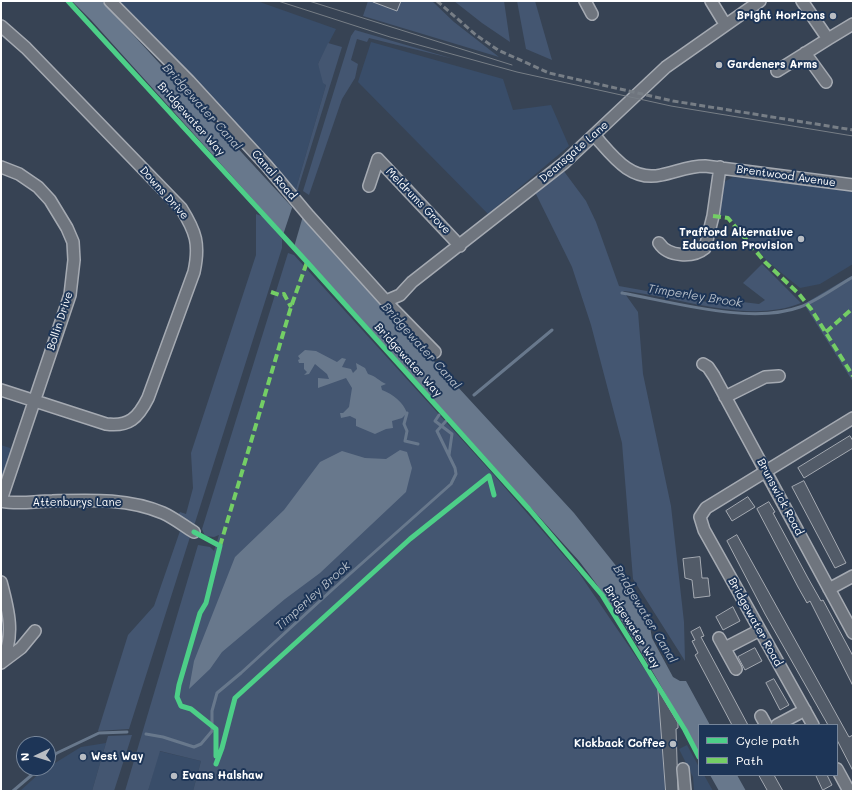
<!DOCTYPE html>
<style>
body{margin:0}
#map{position:relative;width:854px;height:792px;overflow:hidden;background:#374354;font-family:Mali,sans-serif}
canvas{display:block}
.frame{position:absolute;inset:0;border:2px solid #fff;pointer-events:none}
.legend{position:absolute;left:698px;top:724px;width:140px;height:52px;box-sizing:border-box;background:#1d3557;border:1px solid #77869a;margin:0;padding:5px 7px;list-style:none;font-size:12px;color:#fff}
.legend li{display:flex;align-items:center;gap:8px;height:20px}
.legend b{width:20px;border:1px solid #77869a}
.north{position:absolute;left:16px;top:736px;width:40px;height:40px;box-sizing:border-box;background:#1d3557;border:1px solid #77869a;border-radius:50%;rotate:266deg;font-size:11px;font-weight:700;line-height:16px;text-align:center;color:#fff}
.north::after{content:'';display:block;margin:auto;width:14px;height:18px;background:#b9bdc3;clip-path:polygon(50% 0,100% 100%,50% 72%,0 100%)}
</style>
<div id="map">
<canvas width="854" height="792"></canvas>
<div class="frame"></div>
<ul class="legend">
<li><b style="height:5px;background:#4dcf88"></b>Cycle path</li>
<li><b style="height:5px;background:#74ce65"></b>Path</li>
</ul>
<div class="north">N</div>
</div>
<script>
const c = document.querySelector('canvas').getContext('2d');
c.lineJoin = 'round';
function fillPath(path, color) {
  c.fillStyle = color;
  c.fill(path, 'evenodd');
}
function trace(path, color, width, dash) {
  c.strokeStyle = color;
  c.lineWidth = width;
  c.lineCap = dash ? 'butt' : 'round';
  c.setLineDash(dash || []);
  c.stroke(path);
}
function drawText(font, color, halo, rows, align = 'center') {
  c.font = font + ' Mali,sans-serif';
  c.lineWidth = 4;
  c.setLineDash([]);
  c.textBaseline = 'middle';
  c.strokeStyle = halo;
  c.fillStyle = color;
  for (const [text, x, y, turn = 0] of rows) {
    c.save();
    c.translate(x, y);
    c.rotate((+turn || 0) * Math.PI / 180);
    c.textAlign = isNaN(turn) ? turn : align;
    if (halo) c.strokeText(text, 0, 0);
    c.fillText(text, 0, 0);
    c.restore();
  }
}
const built = new Path2D(`
 M118,1H257L336,29L318,64L326,85L295,192Z
 M371,42L503,79L513,110L551,105L569,146L488,214L358,82Z
 M733,177L853,191V264L820,284L800,288L768,262L729,217L718,215L724,182Z
 M1,445L16,450L1,487Z
 M106,743L92,791H20L42,771L81,747Z
 M687,745L699,767V775H704L713,791H694L693,777L679,749Z
 M159,751L201,761L193,791H148Z`);
const green = new Path2D(`
 M368,1H432L454,22L499,57L363,16Z
 M454,1H504L510,42L482,23Z
 M517,1H535L552,60L526,49Z
 M355,30L454,59L369,38L367,42L357,39L351,60L358,64L355,78L342,99L309,195L303,191L351,36Z
 M328,43L342,47L297,192H295L326,85L323,83L318,64Z
 M563,170L586,201L596,222L619,286L713,303L718,299L759,304L765,300L743,283L762,264L801,303C747,325 678,296 623,291L638,312L643,374L671,506L684,622L685,661L633,579L622,443L591,325L572,267L535,192Z
 M256,214L264,217L282,239V248L193,529L176,518L180,512L186,514L193,488L191,453L256,255Z
 M288,253L294,255L494,475L579,573L658,689L666,791H193L201,761L160,751L148,791H125L198,545L210,547L214,551L219,535L214,537L205,536L202,529Z
 M853,275V382L804,304Z
 M180,531L190,537L129,729L98,731L128,635L154,606Z
 M132,735L114,791H92L108,736Z`);
const water = new Path2D(`
 M72,1H102L574,513L625,577L648,616L652,638L673,677L680,681H686L710,725H699V755C663,688 626,621 579,561L91,20Z
 M305,350L316,351L337,362L342,358L346,359L342,367L351,369L353,373L357,369L356,363L365,368L368,374C376,376 379,381 386,384L381,386L382,390C393,394 403,402 407,413L402,418L392,421L393,428L386,429L375,434L356,426V419L350,416L341,418L340,413H343L349,407L352,388L346,378L318,388V378L329,379L327,374L315,364L309,374L304,375L307,372L304,369V363H299L298,360L300,359L298,356Z
 M400,450L407,452L412,468L406,492L320,573L285,599L222,652L210,669L189,689L194,661L235,557L284,510L320,462L342,451L365,458L386,459Z
 M710,775H737L746,791H719Z`);
const pier = new Path2D(`
 M293,205L303,216L294,247L283,235Z`);
const stream = new Path2D(`
 M622,293C673,302 751,325 800,307C817,301 837,286 853,277
 M474,395L552,330
 M407,413L404,424L407,431L405,441L418,444
 M439,415L435,421L452,434L449,455
 M146,734L163,737L194,747L201,744L212,731V711L217,693L241,673L333,589L451,484L456,474L455,468L437,431L446,421
 M48,761L57,753L99,733L127,732
 M13,791L40,768`);
const building = new Path2D(`
 M373,1H401L397,11L373,2Z
 M850,436L853,441V448L804,478L798,468Z
 M804,481L846,563L835,568L792,487Z
 M748,497L755,507L732,521L726,511Z
 M769,502L775,512L773,513L808,578L821,601L823,600L853,656V686L810,601L807,603L798,587L757,509Z
 M737,535L849,737L853,735V771L837,740V725H828L765,614L727,541Z
 M700,557L702,578H708L710,596L694,598L692,580L685,578L683,559Z
 M733,607L740,621L723,630L716,617Z
 M700,627L704,636L701,637L748,725H732L695,655L698,653L692,641L695,640L691,632Z
 M755,648L762,661L745,670L738,657Z
 M774,679L789,705L780,710L766,683Z
 M658,689L678,723V728L676,729L678,791H666Z
 M759,775H774L783,791H768Z
 M816,775H827L832,785L823,790Z`);
const street = new Path2D(`
 M110,1L189,81L267,166L309,216L392,308L435,352
 M585,1L592,14
 M711,1L725,24
 M802,1L828,39L853,24
 M1,26L26,48L181,208C196,232 200,244 194,272L148,398C138,418 129,427 106,424L1,390
 M805,53L826,82
 M777,71L828,39
 M594,135C612,155 630,182 661,175C676,172 689,166 705,166L853,185
 M1,167L19,174L38,187L50,200L67,228L73,242L74,260L70,295L1,500
 M369,186L378,159L460,246
 M659,243C668,257 693,258 705,248L713,216L720,167
 M386,301L400,295L412,282L564,163L666,67L760,1
 M703,364L708,367L714,376L853,633
 M725,397L765,377L779,376
 M1,501C19,505 34,501 52,501C90,500 128,498 163,513C174,518 184,526 194,532
 M1,582C8,608 16,637 1,663
 M829,589L853,576
 M719,638L736,669
 M725,648L760,630
 M1,663L21,648L35,631
 M761,716L766,725
 M777,725L805,710
 M813,725L704,530L700,517L706,508L853,418
 M683,769L685,791
 M837,769L849,791`);
const tram = new Path2D(`
 M278,1L390,37L517,72L671,106L853,136
 M309,1L512,65`);
const rail = new Path2D(`
 M437,1L476,35L498,50L549,73L673,101L853,130`);
const quiet = new Path2D(`
 M713,216L728,218L765,262L799,294L811,309L853,376
 M271,292L280,295L284,294L291,307
 M826,332L853,308
 M220,546L291,307L307,262`);
const cycleway = new Path2D(`
 M68,1L307,262L529,509L602,595L685,730L699,757
 M194,532L220,546L206,603L200,613L179,685L177,697L181,706L191,709L216,729V756
 M216,764L222,748L235,698L410,539L489,476L494,495`);
const markers = [
 [833,16,4,"#b9bdc3"],
 [719,65,4,"#b9bdc3"],
 [801,239,4,"#b9bdc3"],
 [673,744,4,"#b9bdc3"],
 [83,757,4,"#b9bdc3"],
 [174,776,4,"#b9bdc3"]
];
const poiNames = [
 ["Bright Horizons",825,16],
 ["Gardeners Arms",727,65,"left"],
 ["Trafford Alternative",793,233],
 ["Education Provision",793,246],
 ["Kickback Coffee",665,744],
 ["West Way",91,757,"left"],
 ["Evans Halshaw",182,776,"left"]
];
const streetNames = [
 ["Bridgewater Way",191,119,48],
 ["Deansgate Lane",574,152,-41],
 ["Canal Road",274,175,49],
 ["Brentwood Avenue",786,176,8],
 ["Downs Drive",164,193,48],
 ["Meldrums Grove",418,201,46],
 ["Bollin Drive",60,321,-72],
 ["Bridgewater Way",408,360,48],
 ["Brunswick Road",780,497,62],
 ["Attenburys Lane",77,503],
 ["Bridgewater Road",755,622,61],
 ["Bridgewater Way",632,627,58]
];
const waterNames = [
 ["Bridgewater Canal",202,107,48],
 ["Timperley Brook",695,296,9],
 ["Bridgewater Canal",421,346,48],
 ["Timperley Brook",313,596,-42],
 ["Bridgewater Canal",645,614,59]
];
fillPath(built, '#394d69');
fillPath(green, '#445671');
fillPath(water, '#68788c');
fillPath(pier, '#374354');
trace(stream, '#68788c', 3);
fillPath(building, '#525b68');
trace(building, '#a5aab2', 1);
trace(street, '#a5aab2', 14);
trace(street, '#6f757e', 11);
trace(tram, '#777e86', 1);
trace(rail, '#777e86', 3, [6, 3]);
trace(quiet, '#74ce65', 4, [8, 4]);
trace(cycleway, '#4dcf88', 5);
for (const [x, y, r, color] of markers) {
  const dot = new Path2D();
  dot.arc(x, y, r, 0, 2 * Math.PI);
  c.fillStyle = color;
  c.fill(dot);
  trace(dot, '#1d3557', 1.5);
}
drawText('bold 11px', '#fff', '#1d3557', poiNames, 'right');
drawText('11px', '#fff', '#1d3557', streetNames);
drawText('italic 12px', '#b6bec8', '#1d3557', waterNames);
</script>
